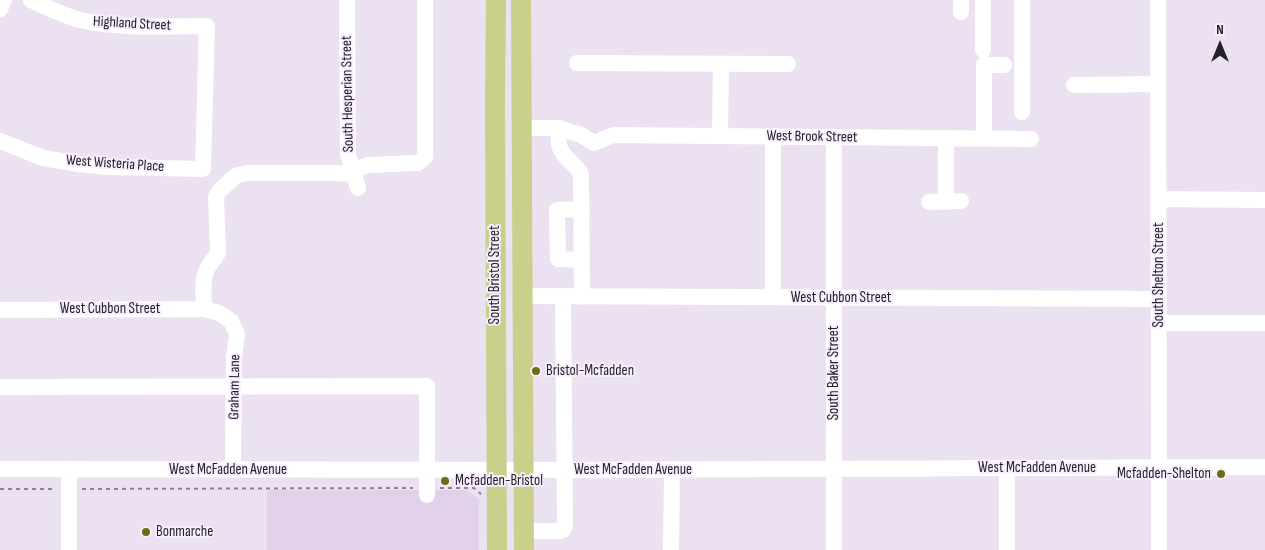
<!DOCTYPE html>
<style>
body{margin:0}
#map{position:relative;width:1265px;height:550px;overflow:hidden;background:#ebe1f1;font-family:"Sofia Sans Condensed",sans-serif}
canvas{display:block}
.north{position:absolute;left:1195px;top:20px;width:50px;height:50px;-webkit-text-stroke:4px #f8eefe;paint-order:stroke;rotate:0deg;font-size:14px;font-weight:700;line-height:20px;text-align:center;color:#242127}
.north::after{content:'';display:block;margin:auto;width:18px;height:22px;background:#242127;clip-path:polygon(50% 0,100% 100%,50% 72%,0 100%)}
</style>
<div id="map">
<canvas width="1265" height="550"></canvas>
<div class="north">N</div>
</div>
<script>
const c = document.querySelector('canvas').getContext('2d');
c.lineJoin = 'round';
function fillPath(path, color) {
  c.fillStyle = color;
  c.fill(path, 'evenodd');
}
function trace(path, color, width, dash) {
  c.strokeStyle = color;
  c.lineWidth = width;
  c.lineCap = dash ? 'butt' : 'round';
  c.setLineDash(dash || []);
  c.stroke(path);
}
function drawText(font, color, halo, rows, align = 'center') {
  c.font = font + ' "Sofia Sans Condensed",sans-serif';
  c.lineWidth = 4;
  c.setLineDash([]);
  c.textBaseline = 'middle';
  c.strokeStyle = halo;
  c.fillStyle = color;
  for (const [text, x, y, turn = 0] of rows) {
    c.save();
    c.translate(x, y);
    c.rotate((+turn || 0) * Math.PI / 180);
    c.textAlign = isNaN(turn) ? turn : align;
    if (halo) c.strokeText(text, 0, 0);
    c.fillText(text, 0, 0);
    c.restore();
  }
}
const built = new Path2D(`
 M267,490H466L479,499V550H267Z`);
const path = new Path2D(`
 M440,488H474L481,494
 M0,489H55
 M82,489L413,488`);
const minor = new Path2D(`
 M347,0L348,154L358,188
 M961,0V12
 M983,0V50
 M1022,0V112
 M1158,0L1159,452V550
 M0,9L4,0
 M577,63L788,64
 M1074,85L1158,84
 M522,128H559C559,133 558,139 559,145C561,156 576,164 581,174L582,297
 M559,128L581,135L594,143L613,135L1031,139
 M720,136L721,64
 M773,136V297
 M834,137V550
 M946,138V202
 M984,138V65H1004
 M0,141L43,158L79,164L109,167L203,169L207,26C166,26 124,29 84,21C66,17 48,8 31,0
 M1159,199L1265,200
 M929,202L961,201
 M582,209L557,210L558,259L582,260
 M523,296L1159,299
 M204,309C204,296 201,278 208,267C211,262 215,258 218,253L216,197L220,190L237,175L248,173H334L354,174L360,168L368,165L418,163L425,157V0
 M0,310L204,309L219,313L231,321L237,334L234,357L233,470
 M1159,323H1265
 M0,387L427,386V495
 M0,469L545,470L1265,467
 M69,469V550
 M524,531H559L563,530L565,525L563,296
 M671,550L672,469
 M1007,550V468`);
const major = new Path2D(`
 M496,0L495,101L497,550
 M521,0L524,550`);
const markers = [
 [536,371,5,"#6a6f15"],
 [1221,474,5,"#6a6f15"],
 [445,481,5,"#6a6f15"],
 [146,532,5,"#6a6f15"]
];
const streetNames = [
 ["Highland Street",132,24,3],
 ["South Hesperian Street",348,94,-91],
 ["West Brook Street",812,137,1],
 ["West Wisteria Place",115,164,4],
 ["South Bristol Street",495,275,-90],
 ["South Shelton Street",1159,275,-90],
 ["West Cubbon Street",841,298],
 ["West Cubbon Street",110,309],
 ["South Baker Street",834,373,-90],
 ["Graham Lane",235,387,-89],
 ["West McFadden Avenue",1037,468],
 ["West McFadden Avenue",228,470],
 ["West McFadden Avenue",633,470]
];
const poiNames = [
 ["Bristol-Mcfadden",546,371],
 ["Mcfadden-Shelton",1211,474,"right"],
 ["Mcfadden-Bristol",455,481],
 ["Bonmarche",156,532]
];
fillPath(built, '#e1d2e9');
trace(path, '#8c8591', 2, [4, 4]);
trace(minor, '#fff', 16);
trace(major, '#cacf8b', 20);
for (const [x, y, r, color] of markers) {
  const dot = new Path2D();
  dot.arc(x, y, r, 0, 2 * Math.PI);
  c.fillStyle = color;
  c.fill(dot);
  trace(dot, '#f8eefe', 2);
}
drawText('15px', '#242127', '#f8eefe', streetNames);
drawText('15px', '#242127', '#f8eefe', poiNames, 'left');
</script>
